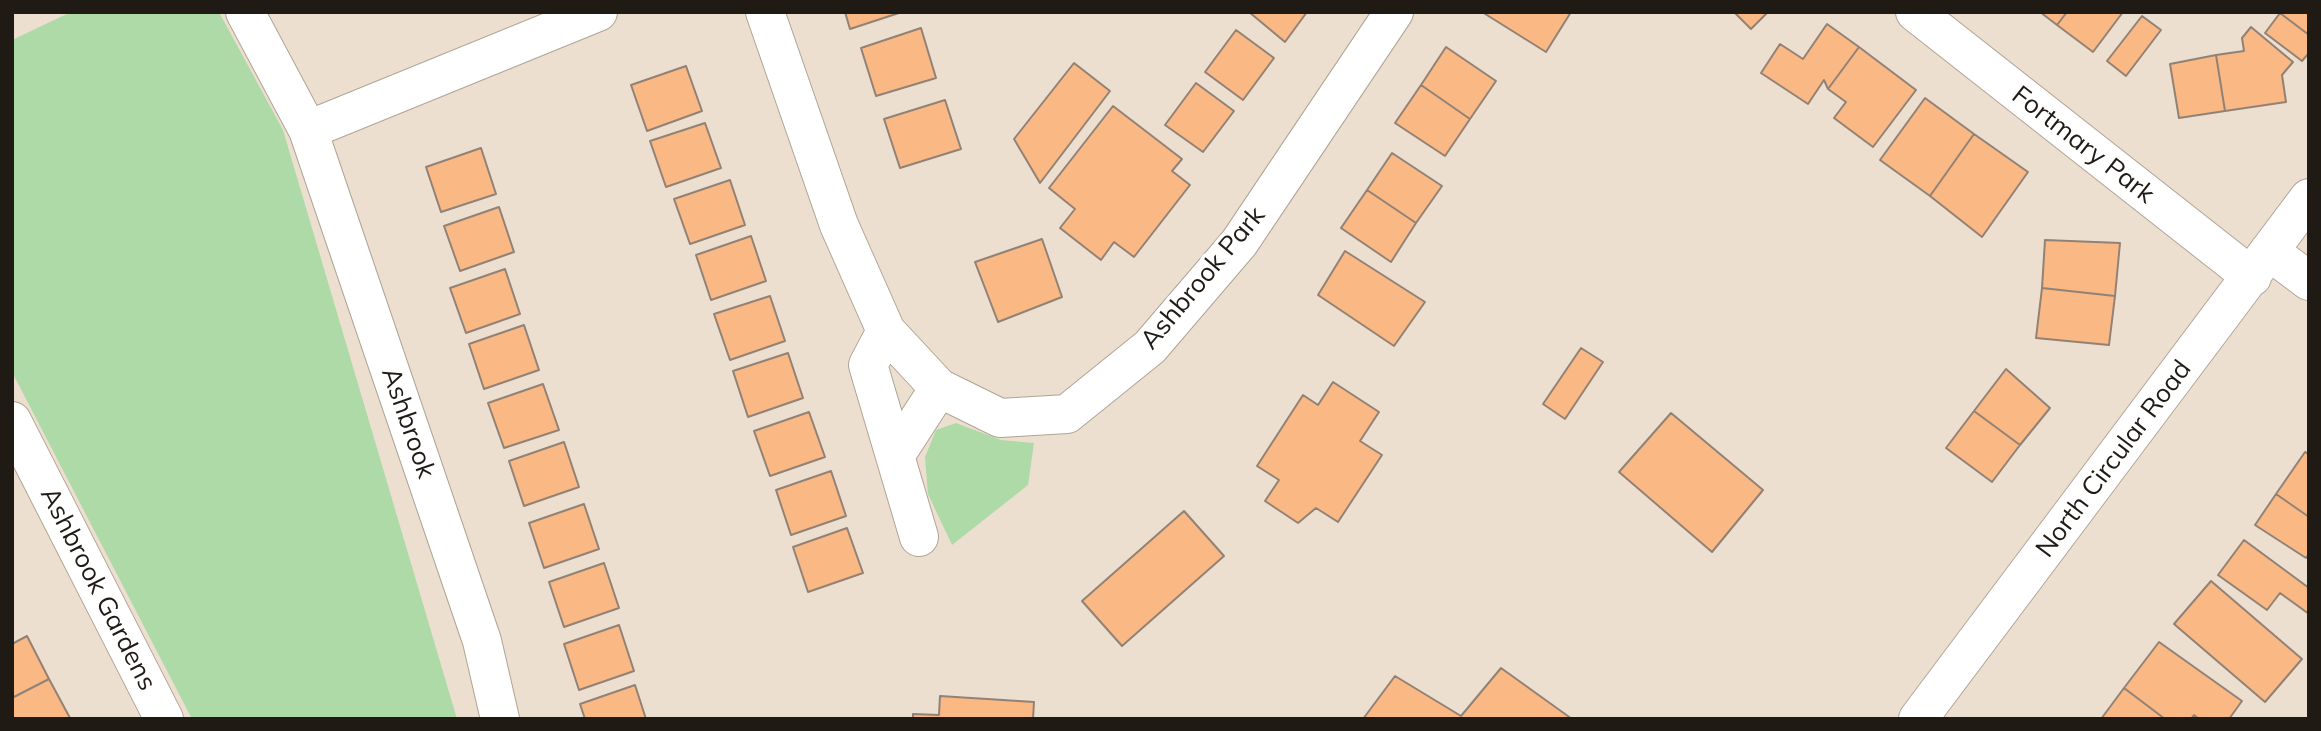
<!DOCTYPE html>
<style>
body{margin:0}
#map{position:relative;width:2321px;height:731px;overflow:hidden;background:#ecdfcf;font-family:Mulish,sans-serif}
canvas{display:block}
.frame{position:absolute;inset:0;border:14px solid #1f1a14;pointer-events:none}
</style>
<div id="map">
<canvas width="2321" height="731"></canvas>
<div class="frame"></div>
</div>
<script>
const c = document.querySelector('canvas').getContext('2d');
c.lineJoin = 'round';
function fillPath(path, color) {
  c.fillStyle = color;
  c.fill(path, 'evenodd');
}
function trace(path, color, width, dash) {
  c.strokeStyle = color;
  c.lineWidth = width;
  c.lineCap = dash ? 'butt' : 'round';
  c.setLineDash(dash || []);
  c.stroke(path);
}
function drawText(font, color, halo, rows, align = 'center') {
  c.font = font + ' Mulish,sans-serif';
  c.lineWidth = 7;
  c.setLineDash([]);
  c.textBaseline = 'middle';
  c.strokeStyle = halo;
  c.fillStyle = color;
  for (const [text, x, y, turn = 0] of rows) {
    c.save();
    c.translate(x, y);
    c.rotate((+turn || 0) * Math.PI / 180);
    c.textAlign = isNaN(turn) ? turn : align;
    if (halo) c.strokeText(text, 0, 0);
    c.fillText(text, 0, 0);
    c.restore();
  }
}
const green = new Path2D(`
 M71,12H219L283,130L457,719H192L12,372V40Z
 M956,423L1001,440L1034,443L1028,485L952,545L928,494L925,457L936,430Z`);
const building = new Path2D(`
 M845,12H902L850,29Z
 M1249,12H1307L1285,42Z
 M1482,12H1571L1546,52Z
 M1734,12H1768L1751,29Z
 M2040,12H2067L2057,25Z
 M2067,12H2123L2093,52L2057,25Z
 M2279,12H2309V35L2280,13Z
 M2280,13L2309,35V53L2302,61L2265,33Z
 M2142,16L2161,30L2126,76L2107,61Z
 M1827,24L1859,47L1828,89L1824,80L1808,104L1761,73L1780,44L1803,59Z
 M2251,27L2293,62L2282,75L2286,102L2225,111L2216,55L2244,51L2242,38Z
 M921,28L936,78L876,96L861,48Z
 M1236,30L1274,58L1243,100L1205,72Z
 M1446,47L1496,81L1470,119L1421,85Z
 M1859,47L1916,90L1873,147L1834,118L1846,102L1828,89Z
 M2216,55L2225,111L2179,118L2170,64Z
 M1074,63L1110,91L1040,183L1014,139Z
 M686,66L702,111L647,131L631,85Z
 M1196,83L1234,111L1203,152L1165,125Z
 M1421,85L1470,119L1445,156L1395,123Z
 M1925,98L1974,134L1930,196L1880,160Z
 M945,100L961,149L900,168L884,119Z
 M1113,106L1182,159L1172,171L1190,185L1134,257L1114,242L1101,260L1060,228L1075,209L1049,188Z
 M705,123L721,168L666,187L650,141Z
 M1974,134L2028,172L1982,237L1930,196Z
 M481,148L496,194L441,212L426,167Z
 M1392,153L1442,186L1416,223L1367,190Z
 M730,180L745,225L690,244L674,199Z
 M1367,190L1416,223L1391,262L1341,228Z
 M499,207L514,252L460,271L444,226Z
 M751,236L766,281L711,300L696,255Z
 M1042,239L1062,297L998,322L975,262Z
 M2045,240L2120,243L2115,296L2042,288Z
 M1345,251L1425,302L1394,346L1318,295Z
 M505,269L520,314L466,333L450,288Z
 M2042,288L2115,296L2109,345L2036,338Z
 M770,296L785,341L730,360L714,314Z
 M524,325L539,370L484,389L469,344Z
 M1581,348L1603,362L1565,419L1543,404Z
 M788,353L803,398L748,417L733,371Z
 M2006,369L2050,408L2020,445L1974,411Z
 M1333,382L1379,412L1360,441L1382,455L1338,522L1316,508L1298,523L1265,501L1279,480L1257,466L1303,395L1318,405Z
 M543,384L559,430L504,448L488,403Z
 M1974,411L2020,445L1992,482L1946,448Z
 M809,412L825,457L770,476L754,431Z
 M1671,413L1763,490L1712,552L1619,472Z
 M564,442L579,487L524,506L509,461Z
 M2305,452L2309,454V517L2276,494Z
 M831,471L846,516L791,535L776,490Z
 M2276,494L2309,517V554L2306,558L2255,525Z
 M584,504L599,549L544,568L529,523Z
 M1184,511L1224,556L1122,646L1082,601Z
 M847,528L863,573L808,592L793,547Z
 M2244,540L2309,588V614L2280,593L2267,610L2218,575Z
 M604,563L619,608L564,627L549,582Z
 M2211,581L2302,659L2265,702L2174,624Z
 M619,625L634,671L579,690L564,644Z
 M27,636L49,679L12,698V644Z
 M2159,642L2242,701L2229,719H2199L2194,715L2191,719H2165L2124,688Z
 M1501,668L1572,719H1363L1395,676L1461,716Z
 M49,679L70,718L12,719V698Z
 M635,685L646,719H585L580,704Z
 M2124,688L2165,719H2101Z
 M940,696L1034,702L1033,719H913V714L939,715Z`);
const minor = new Path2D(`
 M245,12L308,130L598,12
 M765,12L839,225L886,331L939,388L1000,418L1067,414L1150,347L1239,243L1394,12
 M1915,12L2252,277
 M308,130L482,641L500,719
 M2269,251L2309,281
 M886,331L868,365L919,537
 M12,421L164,719
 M895,456L939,388
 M1918,719L2309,198`);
const streetNames = [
 ["Fortmary Park",2083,145,38],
 ["Ashbrook Park",1203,278,-50],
 ["Ashbrook",408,423,71],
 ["North Circular Road",2114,459,-53],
 ["Ashbrook Gardens",98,589,63]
];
fillPath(green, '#aedaa7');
fillPath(building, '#fab884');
trace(building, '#928276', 2);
trace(minor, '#b0a494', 40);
trace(minor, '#fff', 38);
drawText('26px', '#1f1a14', '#fff', streetNames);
</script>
